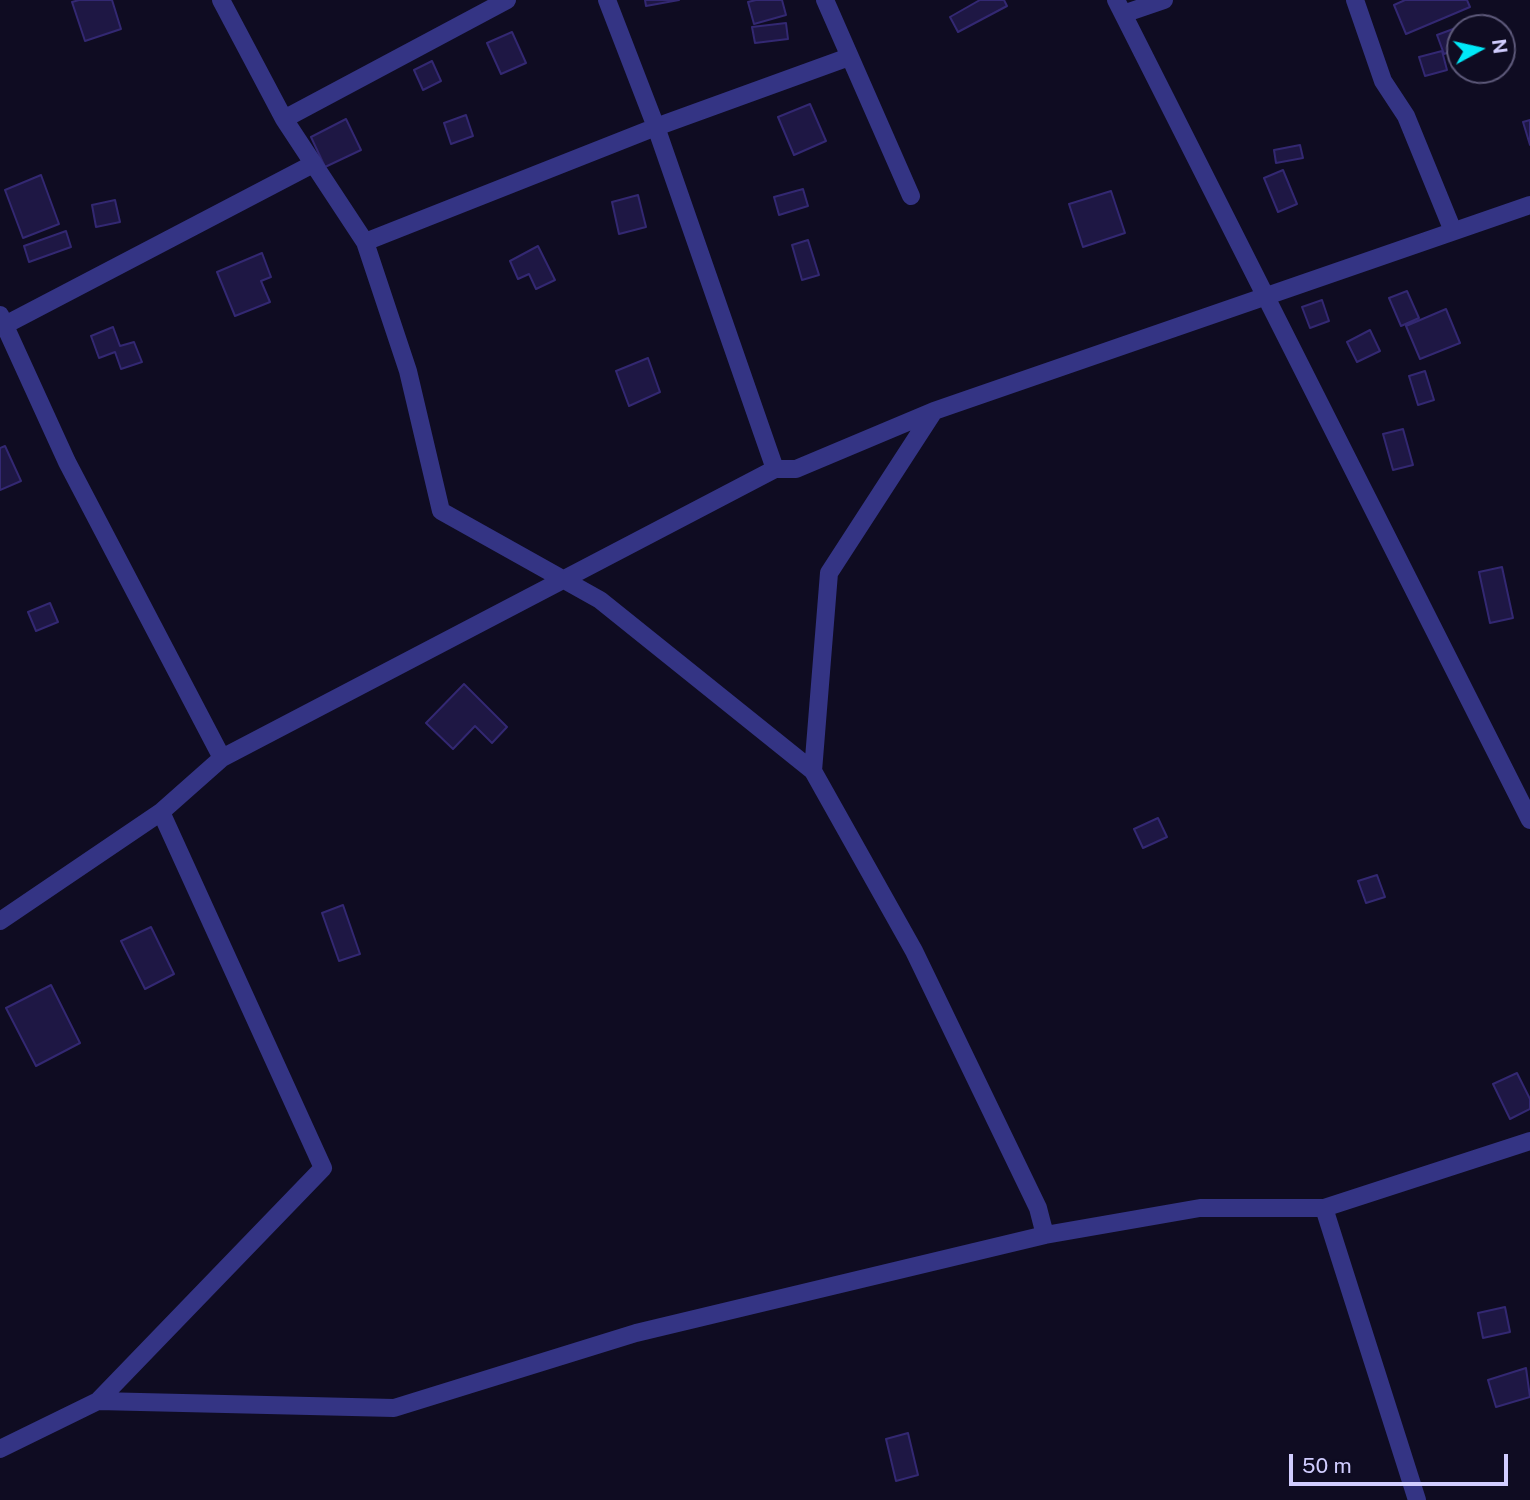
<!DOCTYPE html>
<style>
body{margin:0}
#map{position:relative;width:1530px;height:1500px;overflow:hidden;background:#0f0c22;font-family:"Public Sans",sans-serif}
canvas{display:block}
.north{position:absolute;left:1446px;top:14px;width:70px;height:70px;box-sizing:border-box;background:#0f0c22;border:2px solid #5d597a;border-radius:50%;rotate:82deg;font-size:19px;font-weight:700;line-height:28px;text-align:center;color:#d1cdff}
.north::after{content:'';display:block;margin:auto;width:24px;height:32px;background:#00e9f8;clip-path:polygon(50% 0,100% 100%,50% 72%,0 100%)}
.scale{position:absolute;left:1289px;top:1454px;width:219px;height:32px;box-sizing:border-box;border:4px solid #d1cdff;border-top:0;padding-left:9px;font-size:21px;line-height:24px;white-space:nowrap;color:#d1cdff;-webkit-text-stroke:5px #0f0c22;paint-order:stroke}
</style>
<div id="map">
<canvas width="1530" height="1500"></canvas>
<div class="north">N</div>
<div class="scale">50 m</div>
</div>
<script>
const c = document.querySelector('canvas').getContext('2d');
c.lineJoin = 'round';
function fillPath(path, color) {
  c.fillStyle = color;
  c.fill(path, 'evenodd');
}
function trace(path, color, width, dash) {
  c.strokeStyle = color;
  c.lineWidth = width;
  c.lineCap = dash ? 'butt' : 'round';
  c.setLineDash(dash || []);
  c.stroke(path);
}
const building = new Path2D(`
 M79,0H112L121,29L85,41L72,2Z
 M645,0H679L646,6Z
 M756,0H782L786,15L754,24L748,2Z
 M980,0H1004L1007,6L958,32L950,17Z
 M1405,0H1467L1470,7L1406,34L1394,5Z
 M1480,19L1483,28H1460V48L1444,54L1437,35Z
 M786,23L788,39L755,43L752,27Z
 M512,32L526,63L501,74L487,43Z
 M1442,51L1447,70L1425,76L1419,57Z
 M432,61L441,81L423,90L414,70Z
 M810,104L826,141L794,155L778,117Z
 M466,115L473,136L451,144L444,123Z
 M346,119L361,150L325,167L311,137Z
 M1530,120V145L1523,122Z
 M1300,145L1303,158L1276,163L1274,150Z
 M1283,170L1297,204L1278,212L1264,178Z
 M41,175L59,224L23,238L5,190Z
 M803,189L808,206L779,215L774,197Z
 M1111,191L1125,233L1083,247L1069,204Z
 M638,195L646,227L619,234L612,202Z
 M115,200L120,222L96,227L92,205Z
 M66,231L71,247L29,262L24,246Z
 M808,240L819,275L802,280L792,245Z
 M538,246L555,280L536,289L529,274L518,279L510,261Z
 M262,253L271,277L261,281L270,302L235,316L217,272Z
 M1407,291L1419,318L1401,326L1389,298Z
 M1322,300L1329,321L1310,328L1302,307Z
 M1446,309L1460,343L1420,359L1406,326Z
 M113,327L120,346L134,342L142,362L121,369L115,352L99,358L91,336Z
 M1370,330L1380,351L1357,362L1347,342Z
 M648,358L660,392L629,406L616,371Z
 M1425,371L1434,400L1418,405L1409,376Z
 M1403,429L1413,465L1393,470L1383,434Z
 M5,446L21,481L0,490V448Z
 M1502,567L1513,618L1490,623L1479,572Z
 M50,603L58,622L36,631L28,612Z
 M464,684L507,727L492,743L475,726L453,749L426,723Z
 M1158,818L1167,837L1143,848L1134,829Z
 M1377,875L1385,897L1366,903L1358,881Z
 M343,905L360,954L339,961L322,913Z
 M151,927L174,974L145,989L121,941Z
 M51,985L80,1043L36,1066L6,1008Z
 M1517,1073L1530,1099V1109L1510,1119L1493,1084Z
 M1505,1307L1510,1332L1483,1338L1478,1313Z
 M1526,1368L1530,1397L1496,1407L1488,1380Z
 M908,1433L918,1475L896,1481L886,1439Z`);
const minor = new Path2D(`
 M221,0L284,119
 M507,0L284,119L365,242L408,371L441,511L600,600L813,771
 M607,0L656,127L775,469
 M825,0L911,196
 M1116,0L1530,820
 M1355,0L1383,81L1406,116L1453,231
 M1123,14L1164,0
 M365,242L656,127L849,57
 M0,315L67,462L222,758
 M5,325L313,164
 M934,411L829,573L813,771L914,951L1038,1208L1045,1235
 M0,921L161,812L222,758L775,469H796L934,411L1530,205
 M1324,1208L1417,1500
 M98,1401L323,1168L161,812
 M0,1449L98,1401L394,1408L636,1333L1045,1235L1200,1208H1324L1530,1141`);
fillPath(building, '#1e1744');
trace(building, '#332872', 2);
trace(minor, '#343484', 18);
</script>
